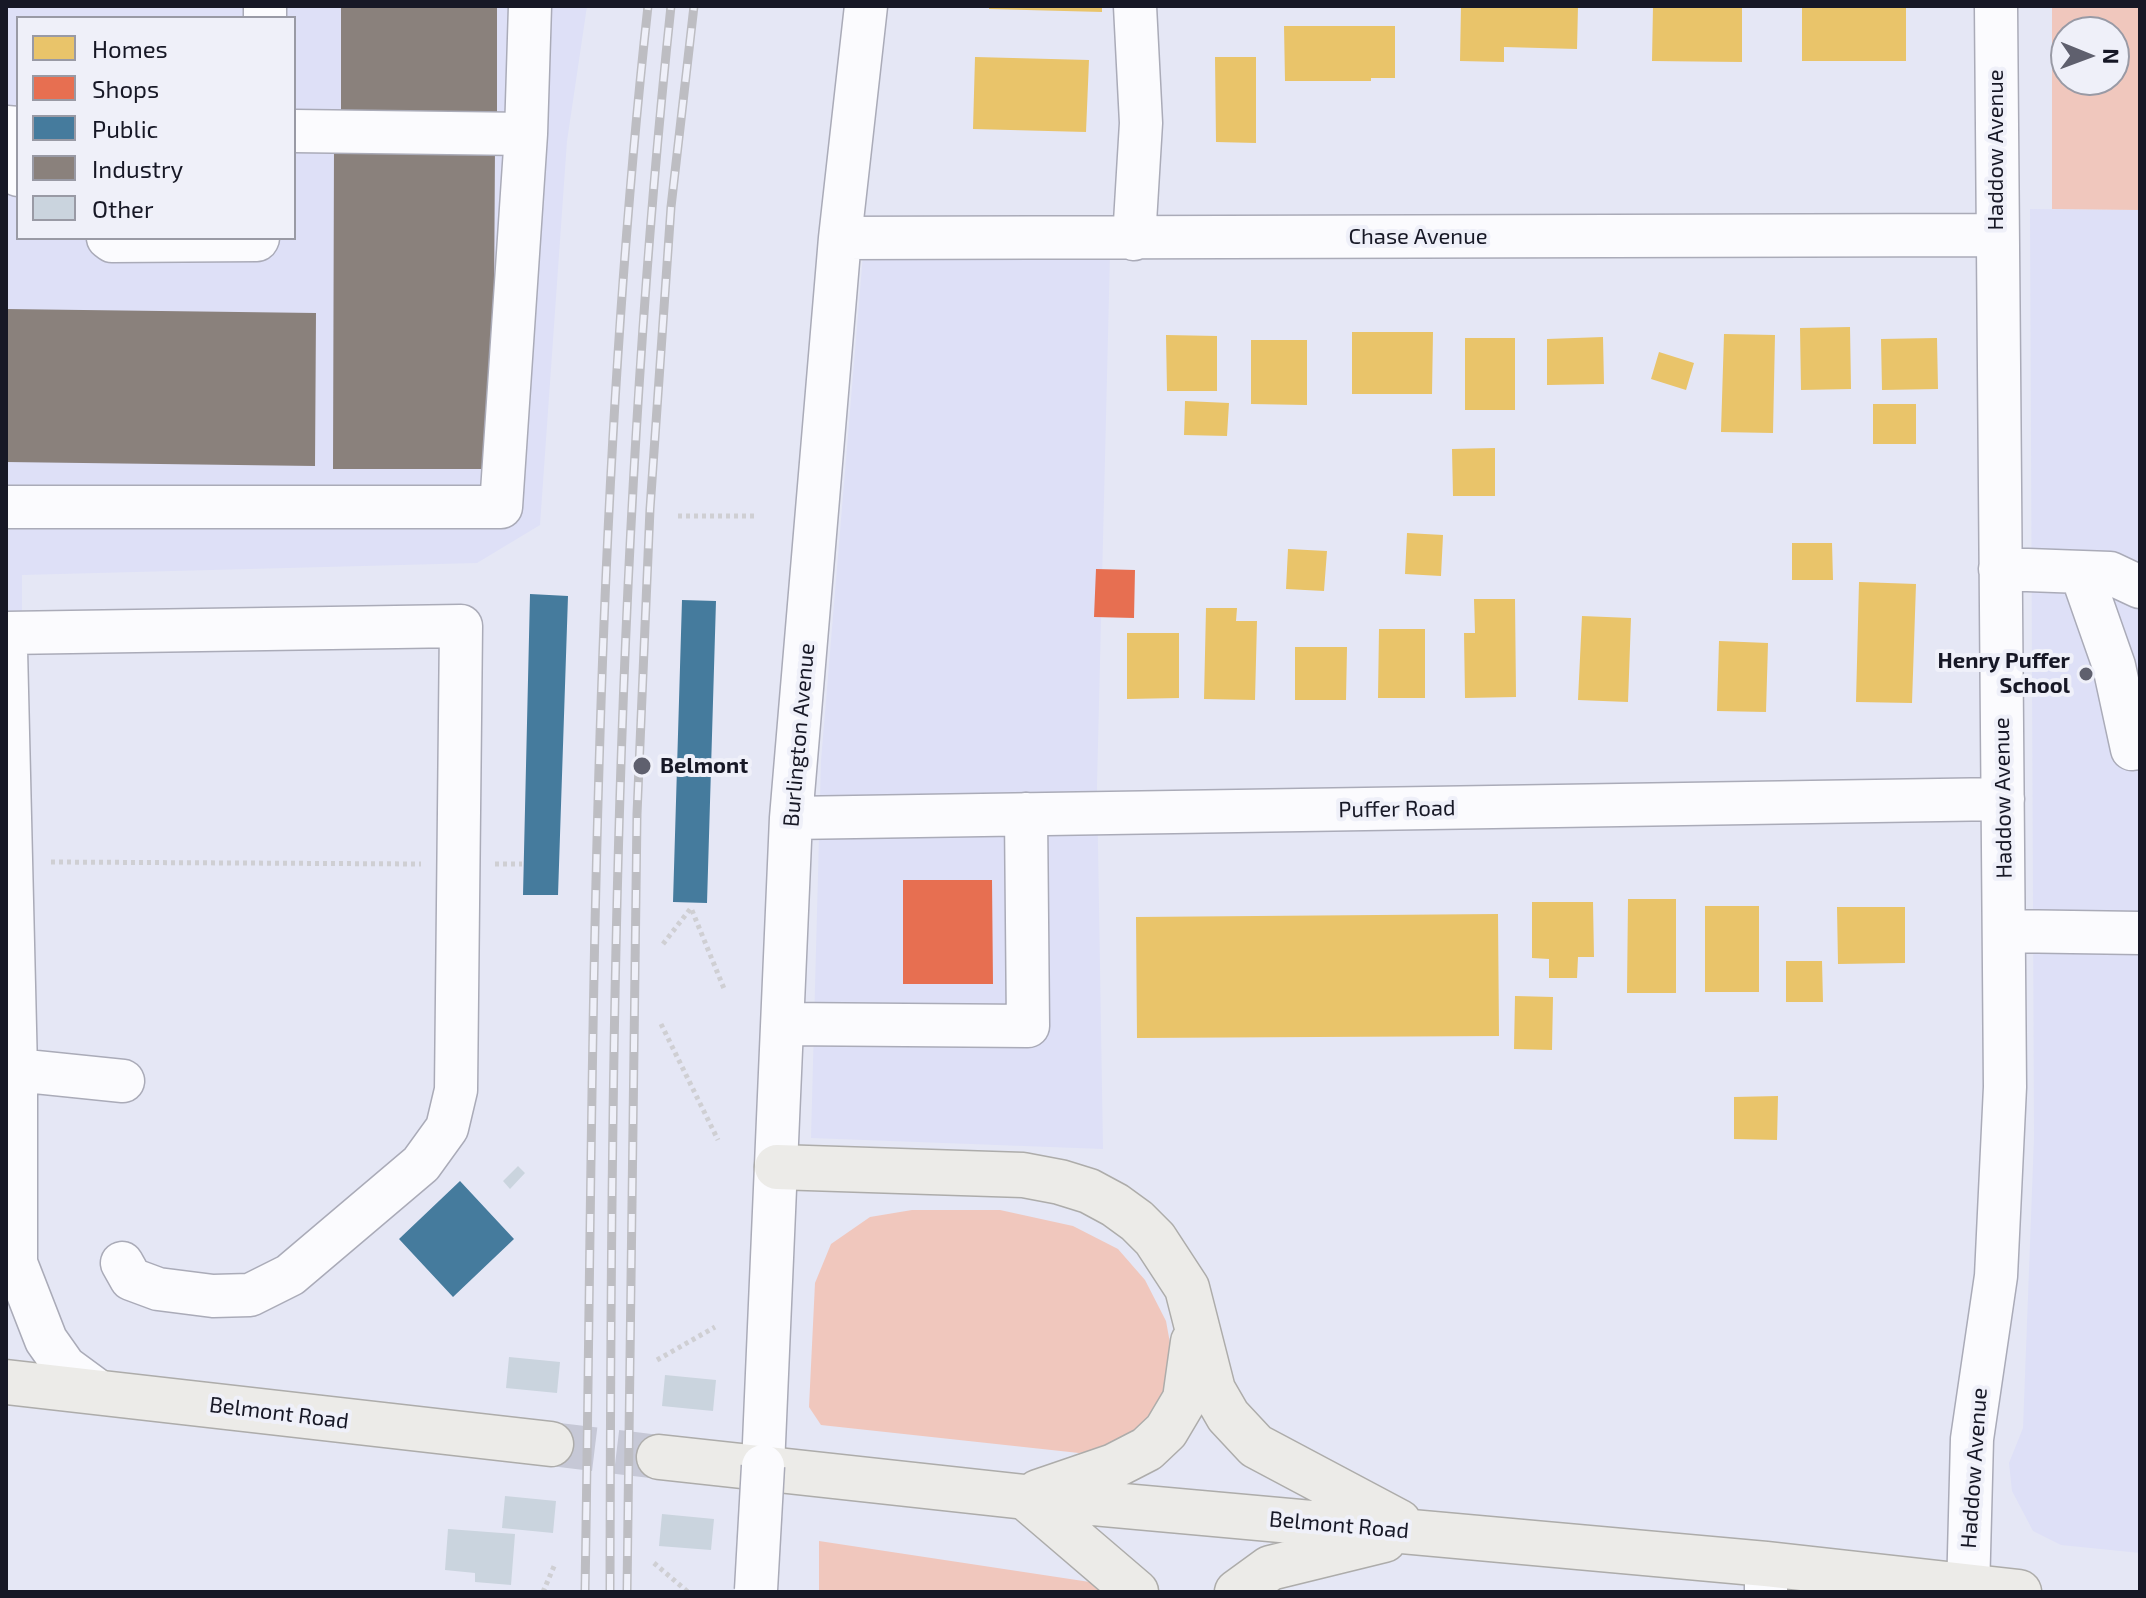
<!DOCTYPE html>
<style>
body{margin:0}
#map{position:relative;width:2146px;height:1598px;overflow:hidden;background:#e5e7f5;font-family:"Exo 2",sans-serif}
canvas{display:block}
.frame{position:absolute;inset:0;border:8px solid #171826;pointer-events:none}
.legend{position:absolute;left:16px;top:16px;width:280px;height:224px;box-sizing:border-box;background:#eff0f9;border:2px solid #999aa5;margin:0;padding:10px 14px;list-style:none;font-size:24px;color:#171826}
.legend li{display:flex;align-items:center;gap:16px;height:40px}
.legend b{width:40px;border:2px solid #999aa5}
.north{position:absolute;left:2050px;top:16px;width:80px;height:80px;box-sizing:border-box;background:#eff0f9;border:2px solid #999aa5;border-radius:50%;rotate:91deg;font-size:22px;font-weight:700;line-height:32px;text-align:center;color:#171826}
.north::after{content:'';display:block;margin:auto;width:28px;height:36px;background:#5f606e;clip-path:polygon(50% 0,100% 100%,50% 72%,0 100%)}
</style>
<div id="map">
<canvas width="2146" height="1598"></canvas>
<div class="frame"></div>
<ul class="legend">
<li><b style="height:22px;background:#e9c46a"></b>Homes</li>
<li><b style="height:22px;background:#e76f51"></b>Shops</li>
<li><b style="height:22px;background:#457b9d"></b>Public</li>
<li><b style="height:22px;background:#8a817c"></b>Industry</li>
<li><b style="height:22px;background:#cad4de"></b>Other</li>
</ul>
<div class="north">N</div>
</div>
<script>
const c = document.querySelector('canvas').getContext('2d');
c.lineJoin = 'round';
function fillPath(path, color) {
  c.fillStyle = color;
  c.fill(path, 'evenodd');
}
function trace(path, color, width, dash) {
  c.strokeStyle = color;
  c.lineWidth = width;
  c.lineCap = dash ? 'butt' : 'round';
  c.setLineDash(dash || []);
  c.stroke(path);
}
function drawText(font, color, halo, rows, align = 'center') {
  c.font = font + ' "Exo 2",sans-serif';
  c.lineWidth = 8;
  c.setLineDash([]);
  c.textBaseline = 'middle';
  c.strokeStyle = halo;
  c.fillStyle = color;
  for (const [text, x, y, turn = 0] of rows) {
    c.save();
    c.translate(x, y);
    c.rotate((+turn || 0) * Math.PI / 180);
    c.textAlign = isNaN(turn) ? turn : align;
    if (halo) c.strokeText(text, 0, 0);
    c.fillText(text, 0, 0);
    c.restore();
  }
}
const built = new Path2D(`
 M6,6H587L567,141L540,525L477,563L22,575V612L6,645ZM18,18H294V238H18Z
 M2030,209L2140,210V1553L2061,1545L2033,1531L2012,1491L2009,1463L2023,1428L2034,1138Z
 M863,254H1110L1097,785L1103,1149L811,1138L821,761Z`);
const green = new Path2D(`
 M2052,6H2140V210L2052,209ZM2066,32H2114V80H2066Z
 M912,1210H1000L1073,1226L1118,1249L1145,1280L1166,1321L1174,1365L1167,1407L1117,1447L1079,1453L821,1425L809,1407L815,1283L831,1244L870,1217Z
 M819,1541L1103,1584L1110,1592H819Z`);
const homes = new Path2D(`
 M989,6H1102V12L989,9Z
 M1461,6H1578L1577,49L1504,47V62L1460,61Z
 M1653,6H1742V62L1652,61Z
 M1802,6H1906V61H1802Z
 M1284,26H1395V78H1371V81H1285Z
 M975,57L1089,60L1086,132L973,129Z
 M1215,57H1256V143L1216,142Z
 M1850,327L1851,389L1801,390L1800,328Z
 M1352,332H1433L1432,394H1352Z
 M1724,334L1775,335L1773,433L1721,432Z
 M1166,335L1217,336V391H1167Z
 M1603,337L1604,384L1547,385V339Z
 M1465,338H1515V410H1465Z
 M1937,338L1938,389L1882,390L1881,339Z
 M1251,340H1307V405L1251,404Z
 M1659,352L1694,363L1686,390L1651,379Z
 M1185,401L1229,403L1227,436L1184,435Z
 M1873,404H1916V444H1873Z
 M1495,448V496H1453L1452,449Z
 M1407,533L1443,535L1441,576L1405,574Z
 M1792,543H1832L1833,580H1792Z
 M1288,549L1327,551L1324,591L1286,589Z
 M1859,582L1916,584L1912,703L1856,702Z
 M1474,599H1515L1516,697L1465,698L1464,633H1475Z
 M1206,608H1237L1236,621H1257L1255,700L1204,699Z
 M1582,616L1631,618L1628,702L1578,700Z
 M1379,629H1425V698H1378Z
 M1127,633H1179V698L1127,699Z
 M1719,641L1768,643L1766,712L1717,711Z
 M1295,647H1347L1346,700H1295Z
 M1628,899H1676V993H1627Z
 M1532,902H1593L1594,957H1578L1577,978H1549V959L1532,958Z
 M1705,906H1759V992H1705Z
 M1837,907H1905V963L1838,964Z
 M1498,914L1499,1036L1137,1038L1136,917Z
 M1786,961H1822L1823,1002H1786Z
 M1515,996L1553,997L1552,1050L1514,1049Z
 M1778,1096L1777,1140L1734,1139V1097Z`);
const shops = new Path2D(`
 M1096,569L1135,570L1134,618L1094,617Z
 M903,880H992L993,984H903Z`);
const public = new Path2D(`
 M530,594L568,596L558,895H523Z
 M682,600L716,601L707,903L673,902Z
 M460,1181L514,1239L453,1297L399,1239Z`);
const industry = new Path2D(`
 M341,6H497V112H341Z
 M334,145L495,146L493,469H333Z
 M6,309L316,313L315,466L6,462Z`);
const building = new Path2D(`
 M518,1166L525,1173L510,1189L503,1181Z
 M509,1357L560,1362L557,1393L506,1388Z
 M665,1375L716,1380L713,1411L662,1406Z
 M505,1496L556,1501L553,1533L502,1528Z
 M662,1514L714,1519L711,1550L659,1546Z
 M448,1529L515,1534L511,1585L475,1582V1573L445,1570Z`);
const majorTunnel = new Path2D(`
 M551,1444L659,1457`);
const path = new Path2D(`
 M678,516H758
 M51,862L421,864
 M495,864H522
 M663,944L691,908L725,991
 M661,1024L718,1140
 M657,1360L715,1327
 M654,1563L688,1592
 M543,1592L555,1564`);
const minor = new Path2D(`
 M265,6V18
 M6,127L18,128
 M294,131L526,134
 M6,166L18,175
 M108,238L112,241L257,240L258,238
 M840,238L1996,235
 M1134,239L1141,123L1135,6
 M6,507H501L526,134L530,6
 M2000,569L2110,573L2140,587
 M2081,572L2114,666L2132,749L2140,748
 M6,633L461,626L456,1090L447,1128L421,1164L290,1275L250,1295L213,1296L158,1289L131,1279L122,1263
 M6,649L16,1070V1263L46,1340L65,1367L99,1392
 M791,818L2003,799
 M2004,931L2140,933
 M783,1024L1028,1026L1026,814
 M16,1070L123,1081
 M763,1466L791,818L840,238L866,6
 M1766,1564V1592
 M1968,1592L1972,1439L1996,1276L2005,1087L1996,6`);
const major = new Path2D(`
 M777,1167L1023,1175L1060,1182L1089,1191L1115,1205L1137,1221L1155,1239L1187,1288L1213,1390L1228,1416L1256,1446L1399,1522
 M6,1382L551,1444
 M659,1457L1025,1497L1766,1564L2019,1592
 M1038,1492L1114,1466L1147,1449L1166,1431L1185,1399L1193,1342
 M1025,1497L1136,1592
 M1237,1592L1270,1568L1384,1540`);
const rail = new Path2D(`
 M585,1592C594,1063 590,532 648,6
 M610,1592C611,1063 615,533 671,6
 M627,1592L637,814L650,509L671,207L694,6`);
const minorBridge = new Path2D(`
 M756,1590L763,1466`);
const markers = [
 [2086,674,8,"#5f606e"],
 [642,766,10,"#5f606e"]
];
const streetNames = [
 ["Haddow Avenue",1996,150,-90],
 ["Chase Avenue",1418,237],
 ["Burlington Avenue",799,735,-85],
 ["Haddow Avenue",2003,798,-91],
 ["Puffer Road",1397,809,-1],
 ["Belmont Road",279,1413,7],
 ["Haddow Avenue",1974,1468,-86],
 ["Belmont Road",1339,1525,5]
];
const poiNames = [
 ["Henry Puffer",2070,661],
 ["School",2070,686],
 ["Belmont",660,766,"left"]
];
fillPath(built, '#dee0f7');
fillPath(green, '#f0c7bd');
fillPath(homes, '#e9c46a');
fillPath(shops, '#e76f51');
fillPath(public, '#457b9d');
fillPath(industry, '#8a817c');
fillPath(building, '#cad4de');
trace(majorTunnel, '#c6c8d6', 44, [44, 22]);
trace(minor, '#aaabb8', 45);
trace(major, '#adacaa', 47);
trace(path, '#cfcfd3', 5, [4, 4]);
trace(minor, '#fbfbfe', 42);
trace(major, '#ecebe8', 44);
trace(rail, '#bdbdc2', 9);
trace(rail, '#eff0f9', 6, [18]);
trace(minorBridge, '#aaabb8', 45, []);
trace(minorBridge, '#fbfbfe', 42);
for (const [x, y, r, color] of markers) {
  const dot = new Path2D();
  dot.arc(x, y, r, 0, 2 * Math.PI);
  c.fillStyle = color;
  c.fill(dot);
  trace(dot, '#eff0f9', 3);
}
drawText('22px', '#171826', '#eff0f9', streetNames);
drawText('bold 22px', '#171826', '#eff0f9', poiNames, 'right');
</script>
